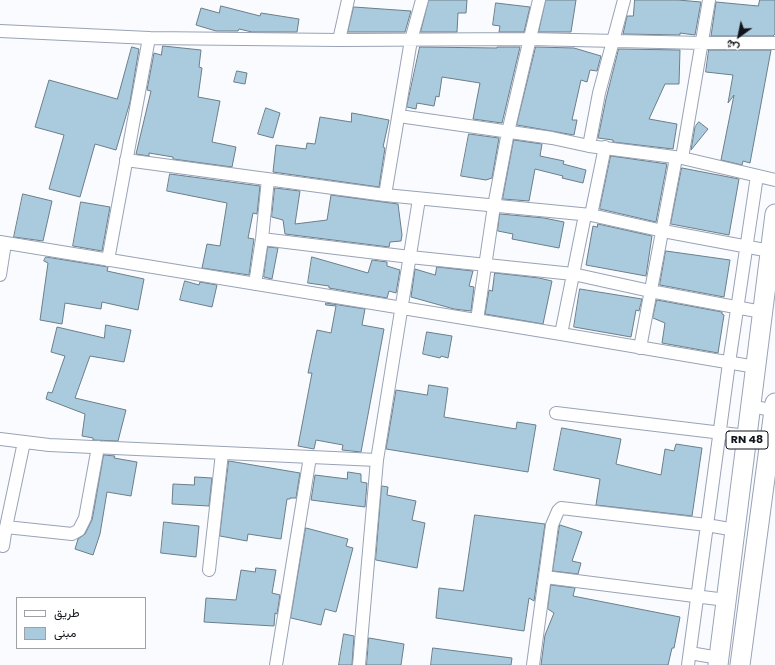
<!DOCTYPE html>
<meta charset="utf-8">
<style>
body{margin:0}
#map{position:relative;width:775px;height:665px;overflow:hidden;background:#f9fbff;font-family:Poppins,Vazirmatn,sans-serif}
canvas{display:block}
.legend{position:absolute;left:16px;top:597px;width:130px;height:52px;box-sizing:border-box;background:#fff;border:1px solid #a0a1a4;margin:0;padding:5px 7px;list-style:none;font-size:12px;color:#11151b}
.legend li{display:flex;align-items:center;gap:8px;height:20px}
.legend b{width:20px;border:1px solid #a0a1a4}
.north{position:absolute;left:719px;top:16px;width:40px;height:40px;-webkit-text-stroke:3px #fff;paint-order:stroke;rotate:213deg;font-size:11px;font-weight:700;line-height:16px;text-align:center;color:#11151b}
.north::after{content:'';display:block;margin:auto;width:14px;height:18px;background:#11151b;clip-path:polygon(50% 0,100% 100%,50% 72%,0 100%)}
</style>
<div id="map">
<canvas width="775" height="665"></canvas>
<ul class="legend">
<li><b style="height:5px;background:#fff"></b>طريق</li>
<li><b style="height:11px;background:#aacbde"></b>مبنى</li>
</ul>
<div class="north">ش</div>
</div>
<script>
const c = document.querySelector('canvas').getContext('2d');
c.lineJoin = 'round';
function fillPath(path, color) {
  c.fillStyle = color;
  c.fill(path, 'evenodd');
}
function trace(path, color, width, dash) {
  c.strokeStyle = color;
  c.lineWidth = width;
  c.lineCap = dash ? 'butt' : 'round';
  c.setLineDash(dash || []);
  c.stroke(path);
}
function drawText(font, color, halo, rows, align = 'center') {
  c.font = font + ' Poppins,sans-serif';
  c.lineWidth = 3;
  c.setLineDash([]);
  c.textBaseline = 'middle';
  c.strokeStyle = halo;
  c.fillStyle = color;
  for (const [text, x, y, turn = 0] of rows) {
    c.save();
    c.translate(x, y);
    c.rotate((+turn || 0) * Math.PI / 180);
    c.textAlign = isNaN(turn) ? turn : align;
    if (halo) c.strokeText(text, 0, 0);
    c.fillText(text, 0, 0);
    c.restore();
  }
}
const building = new Path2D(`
 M429,0H467L466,13H458L457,32H421Z
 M546,0H576L571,32H539Z
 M635,0H678L701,2L695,35L680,33V35L623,34L627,16H633Z
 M760,0H775V34L773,36H711L716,2L758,6Z
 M496,3L530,7L524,32H499L500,26L493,25Z
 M221,6L260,16L261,13L299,19L297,32H252L239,29L238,31H216L196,25L201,8L219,13Z
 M354,7L411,11L405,32H348Z
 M163,46L201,50L199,67L202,68L198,97L220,101L212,142L236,147L232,167L173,159V157L149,153V156L136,154L151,91L147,90L154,53L161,55Z
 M132,47L139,49L130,102L116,150L95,144L80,197L49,189L64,135L35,127L49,80L117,99Z
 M420,47L497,48V47H520L502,123L473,119L480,83L442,77L439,97L436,96L434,106L417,103L416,109L407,107Z
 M536,47L574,48L601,56L597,71L590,70L587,82L581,80L572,120H577L574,135L517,125Z
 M619,49L680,50L679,84H665L649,119L677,124L673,149L613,142V140L598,138L606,99Z
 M709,50H771L750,163L743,161L742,165L721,160L734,95L728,103L733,75L706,72Z
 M237,71L247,73L245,84L234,82Z
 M266,108L280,113L273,138L258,134Z
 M352,113L389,120L383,147L385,148L379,187L273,172L276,145L306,149L307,143L315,144L320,117L351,122Z
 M699,122L708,129L691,150L695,127Z
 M469,134L499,138L492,178L486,180L461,176Z
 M514,140L542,144L540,156L564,161L563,164L586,170L583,183L562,178L563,176L535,169L529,201L503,199Z
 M611,156L667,164L656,222L600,209Z
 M682,168L739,179L729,235L671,224Z
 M170,174L260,186L257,214L253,213L248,238L254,239L249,275L202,268L207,244L220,246L227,203L167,191Z
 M275,188L300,191L295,224L327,220L331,195L398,204L402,235L401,241L390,242L389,247L285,234L283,220L272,217Z
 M23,194L52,201L43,241L14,237Z
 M81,202L110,207L102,251L73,246Z
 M500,214L544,218L564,222L559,248L512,239L513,234L498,231Z
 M598,224L652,236L646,276L586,265L593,226L597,227Z
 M268,247L278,248L272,279L264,277Z
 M666,251L730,260L724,297L660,285Z
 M46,257L108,267L107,271L144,279L138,310L102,302L101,309L65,303L62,324L40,320L48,263L44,261Z
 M312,257L368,273L372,260L387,262V266L400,270L396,293L389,291L387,298L329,288V286L308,283Z
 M437,267L473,271L469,286L474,287L471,311L454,309L411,297L415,269L435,275Z
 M495,273L539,278L552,281L543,324L485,314L489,290L492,291Z
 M185,281L199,285L200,282L217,285L212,307L180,300Z
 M580,289L642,299L639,311L636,310L631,337L574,327Z
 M657,300L722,312V314L724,315L718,353L662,343L665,323L653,318Z
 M326,303L365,309L362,325L384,329L361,452L342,450L343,445L316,440L314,449L298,446L312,373H308L317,330L331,333L336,306L326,305Z
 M106,325L131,330L124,362L90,356L75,398L126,410L118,441L93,440V438L82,436L85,414L46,399L48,392L52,393L65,356L51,352L57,327L104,338Z
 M427,332L452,336L448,358L441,356L440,358L423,354Z
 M429,385L448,388L444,417L516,429L517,422L536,425L528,472L386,449L396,390L427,395Z
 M562,428L621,439L616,464L661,475L665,449L674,451L676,444L702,448L692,516L596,505L600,479L554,470Z
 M104,455L115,456L114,458L137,462L131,496L107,492L100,534L93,555L75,549L78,539L85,534L92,520Z
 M229,461L300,473L296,498H290V499H287L281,539L248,534L247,541L220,536Z
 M348,472L361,474V482L367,483L365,507L311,500L315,475L347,479Z
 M195,477L212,478L209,506L172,504L173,484L194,485Z
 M382,486L388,487L387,495L416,501L412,520L425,523L417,568L376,560Z
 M475,515L545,524L534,601L529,598L524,631L436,618L439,588L463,591Z
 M164,522L199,526L196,557L161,553Z
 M560,525L582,532L572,561L581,563L578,574L553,571Z
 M306,528L348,539L346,546L353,548L336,612L325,609L321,625L291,618Z
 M256,568L276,570L272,593L280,595L277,614L275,613L274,626L204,622L206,598L236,600L241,570L255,572Z
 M551,585L575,588L573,596L680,617L674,648H672L668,665H541L545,635L554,613L548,609Z
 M344,634L354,636L352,665H339Z
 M369,638L404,644L401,665H367Z
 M433,648L512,658L511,665H431Z`);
const street = new Path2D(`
 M0,31L149,38L339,40L530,39L703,43H775
 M339,40L348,0
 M399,116L552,138L589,146L682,158L775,180
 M589,146L599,93L624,0
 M682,158L709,0
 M126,160L385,195L591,215L663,231L770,251
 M385,195L411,40L422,0
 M591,215L605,147
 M262,239L410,257L573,274L650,291L762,312
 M0,242L561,334L756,367
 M108,260L149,38
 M0,275L5,243
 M255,284L262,239L268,179
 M477,320L494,206L508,132L539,0
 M561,334L585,215
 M640,348L676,158
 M751,406L775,411
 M556,413L747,436
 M0,439L49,445L377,460
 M6,527L24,442
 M0,545L3,546L6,527L72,534L79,530L85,518L98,447
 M209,570L222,453
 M545,577L726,600
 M690,653L719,658
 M276,665L310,457
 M359,665L377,460L419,199
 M533,665L552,525L558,511L561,508L707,525L735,530
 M688,665L729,363L757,176`);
const primary = new Path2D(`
 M718,665L775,214
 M740,665L775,403`);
const shields = [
 [747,440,42]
];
const shieldNames = [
 ["RN 48",747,440]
];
fillPath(building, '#aacbde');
trace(building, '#6b7e8a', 1);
trace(street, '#99a3b5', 14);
trace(primary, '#99a3b5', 21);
trace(street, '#fff', 12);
trace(primary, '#fff', 19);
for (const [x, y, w] of shields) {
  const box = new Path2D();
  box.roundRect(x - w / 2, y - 9, w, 18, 3);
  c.fillStyle = '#fff';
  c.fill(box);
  trace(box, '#11151b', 1);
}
drawText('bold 11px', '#11151b', null, shieldNames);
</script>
